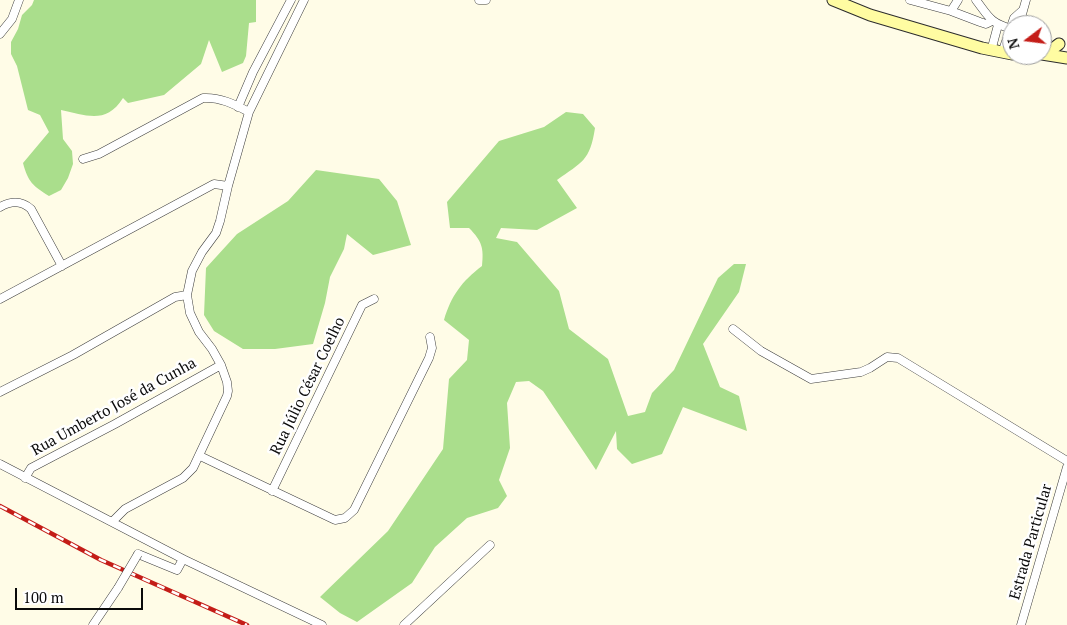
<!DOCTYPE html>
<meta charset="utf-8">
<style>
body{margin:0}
#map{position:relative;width:1067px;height:625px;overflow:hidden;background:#fffce7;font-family:"PT Serif",serif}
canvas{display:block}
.north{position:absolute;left:1002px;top:15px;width:50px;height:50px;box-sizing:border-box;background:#fff;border:1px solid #9d9d9d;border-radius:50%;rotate:255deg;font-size:14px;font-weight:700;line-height:20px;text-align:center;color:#0a0a0a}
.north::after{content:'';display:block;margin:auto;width:18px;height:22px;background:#c41d18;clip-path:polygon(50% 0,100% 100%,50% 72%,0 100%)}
.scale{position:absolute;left:15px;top:588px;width:128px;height:22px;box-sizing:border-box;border:2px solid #0a0a0a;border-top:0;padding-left:6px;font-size:15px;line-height:18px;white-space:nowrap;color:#0a0a0a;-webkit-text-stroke:4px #fff;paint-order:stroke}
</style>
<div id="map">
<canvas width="1067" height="625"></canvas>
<div class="north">N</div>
<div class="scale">100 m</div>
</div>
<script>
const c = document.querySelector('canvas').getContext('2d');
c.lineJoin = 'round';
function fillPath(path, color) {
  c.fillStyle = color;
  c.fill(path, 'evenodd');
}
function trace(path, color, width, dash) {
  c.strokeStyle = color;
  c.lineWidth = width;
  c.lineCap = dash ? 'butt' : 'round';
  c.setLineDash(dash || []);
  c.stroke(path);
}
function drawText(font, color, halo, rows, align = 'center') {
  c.font = font + ' "PT Serif",serif';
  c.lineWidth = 5;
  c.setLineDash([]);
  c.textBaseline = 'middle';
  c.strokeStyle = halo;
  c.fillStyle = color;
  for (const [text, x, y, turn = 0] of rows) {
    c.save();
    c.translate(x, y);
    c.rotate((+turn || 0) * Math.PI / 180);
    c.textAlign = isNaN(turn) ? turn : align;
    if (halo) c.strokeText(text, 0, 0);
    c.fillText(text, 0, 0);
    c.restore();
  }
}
const forest = new Path2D(`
 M34,0H256V22L249,23L246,56L243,63L222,72L209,40L201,64L164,95L128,103L123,98C106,125 86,115 61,110L63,139L72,151L73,164L68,178L61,190L49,196C33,186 28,182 23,163L49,132L40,115L28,110L17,66L11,54V42L18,29L22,15L32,5Z
 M566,112L583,114L595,128C590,161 582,162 557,180L577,208L537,230L501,228L496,238L517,242L559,291L569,329L608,359L628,416L645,412L652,393L674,370L718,278L734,264H746L739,292L703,344L720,387L739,396L747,431L683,407L662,454L632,464L617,449L616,431L596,470L543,391L529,381L516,382L507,403L510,448L499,480L507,496L498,508L467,518L435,547L412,583L357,622L340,613L320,597L388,531L443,449L449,379L467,360L469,340L444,320C451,296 462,281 482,266C484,248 482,241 469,228H450L447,202L499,141L544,127Z
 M316,170L379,179L397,201L411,245L373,255L347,234L344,249L330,277L325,303L313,344L275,349H243L214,331L204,315L206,268L237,234L288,201Z`);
const street = new Path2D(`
 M479,0H486
 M910,0L951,11L980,22L986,24L992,21
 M976,0C989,17 990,23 1012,29
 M951,11L958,0
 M1019,25L1026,0
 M0,34L12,19L19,0
 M991,51L998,25
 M1002,53L1014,18L1023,10
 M238,107L253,72L291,0
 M83,159L99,154L203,98C220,97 234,104 249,112
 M0,207C11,201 21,200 31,209L62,266
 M0,299L214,184L228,186
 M733,329L761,351L811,379L861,372L870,368L887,357L898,358L1067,461
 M0,392L73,355L175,297L187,295
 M200,456L335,520L345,518L354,510L429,358L432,348L430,337
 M0,464L183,559L322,625
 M25,478L31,468L115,424L221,365
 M272,491L362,305L374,299
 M112,522L125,509L183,478L193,468L227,396L228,391L227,382L221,365L212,349L199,332L190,313L187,295L192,271L202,252L216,233L220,221L228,186L249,112L304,0
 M138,554L177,570L183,559
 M93,625L118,588
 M404,625L490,545
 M1021,625L1067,467`);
const secondary = new Path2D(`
 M833,0L870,15L982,48L1012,54
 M1042,54L1067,58
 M1046,54L1059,44`);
const rail = new Path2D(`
 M0,506L101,560L247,625`);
const streetBridge = new Path2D(`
 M118,588L138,554`);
const streetNames = [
 ["Rua Júlio César Coelho",308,386,-64],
 ["Rua Umberto José da Cunha",114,407,-29],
 ["Estrada Particular",1031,542,-74]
];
fillPath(forest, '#aade8c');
trace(street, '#3d3d3d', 9);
trace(secondary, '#2c2c2c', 13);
trace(street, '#fff', 8);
trace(secondary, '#fffca2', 11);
trace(rail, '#c41d18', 4.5);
trace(rail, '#fff', 2.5, [8]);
trace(streetBridge, '#3d3d3d', 9, []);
trace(streetBridge, '#fff', 8);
drawText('15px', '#0a0a0a', '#fff', streetNames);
</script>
